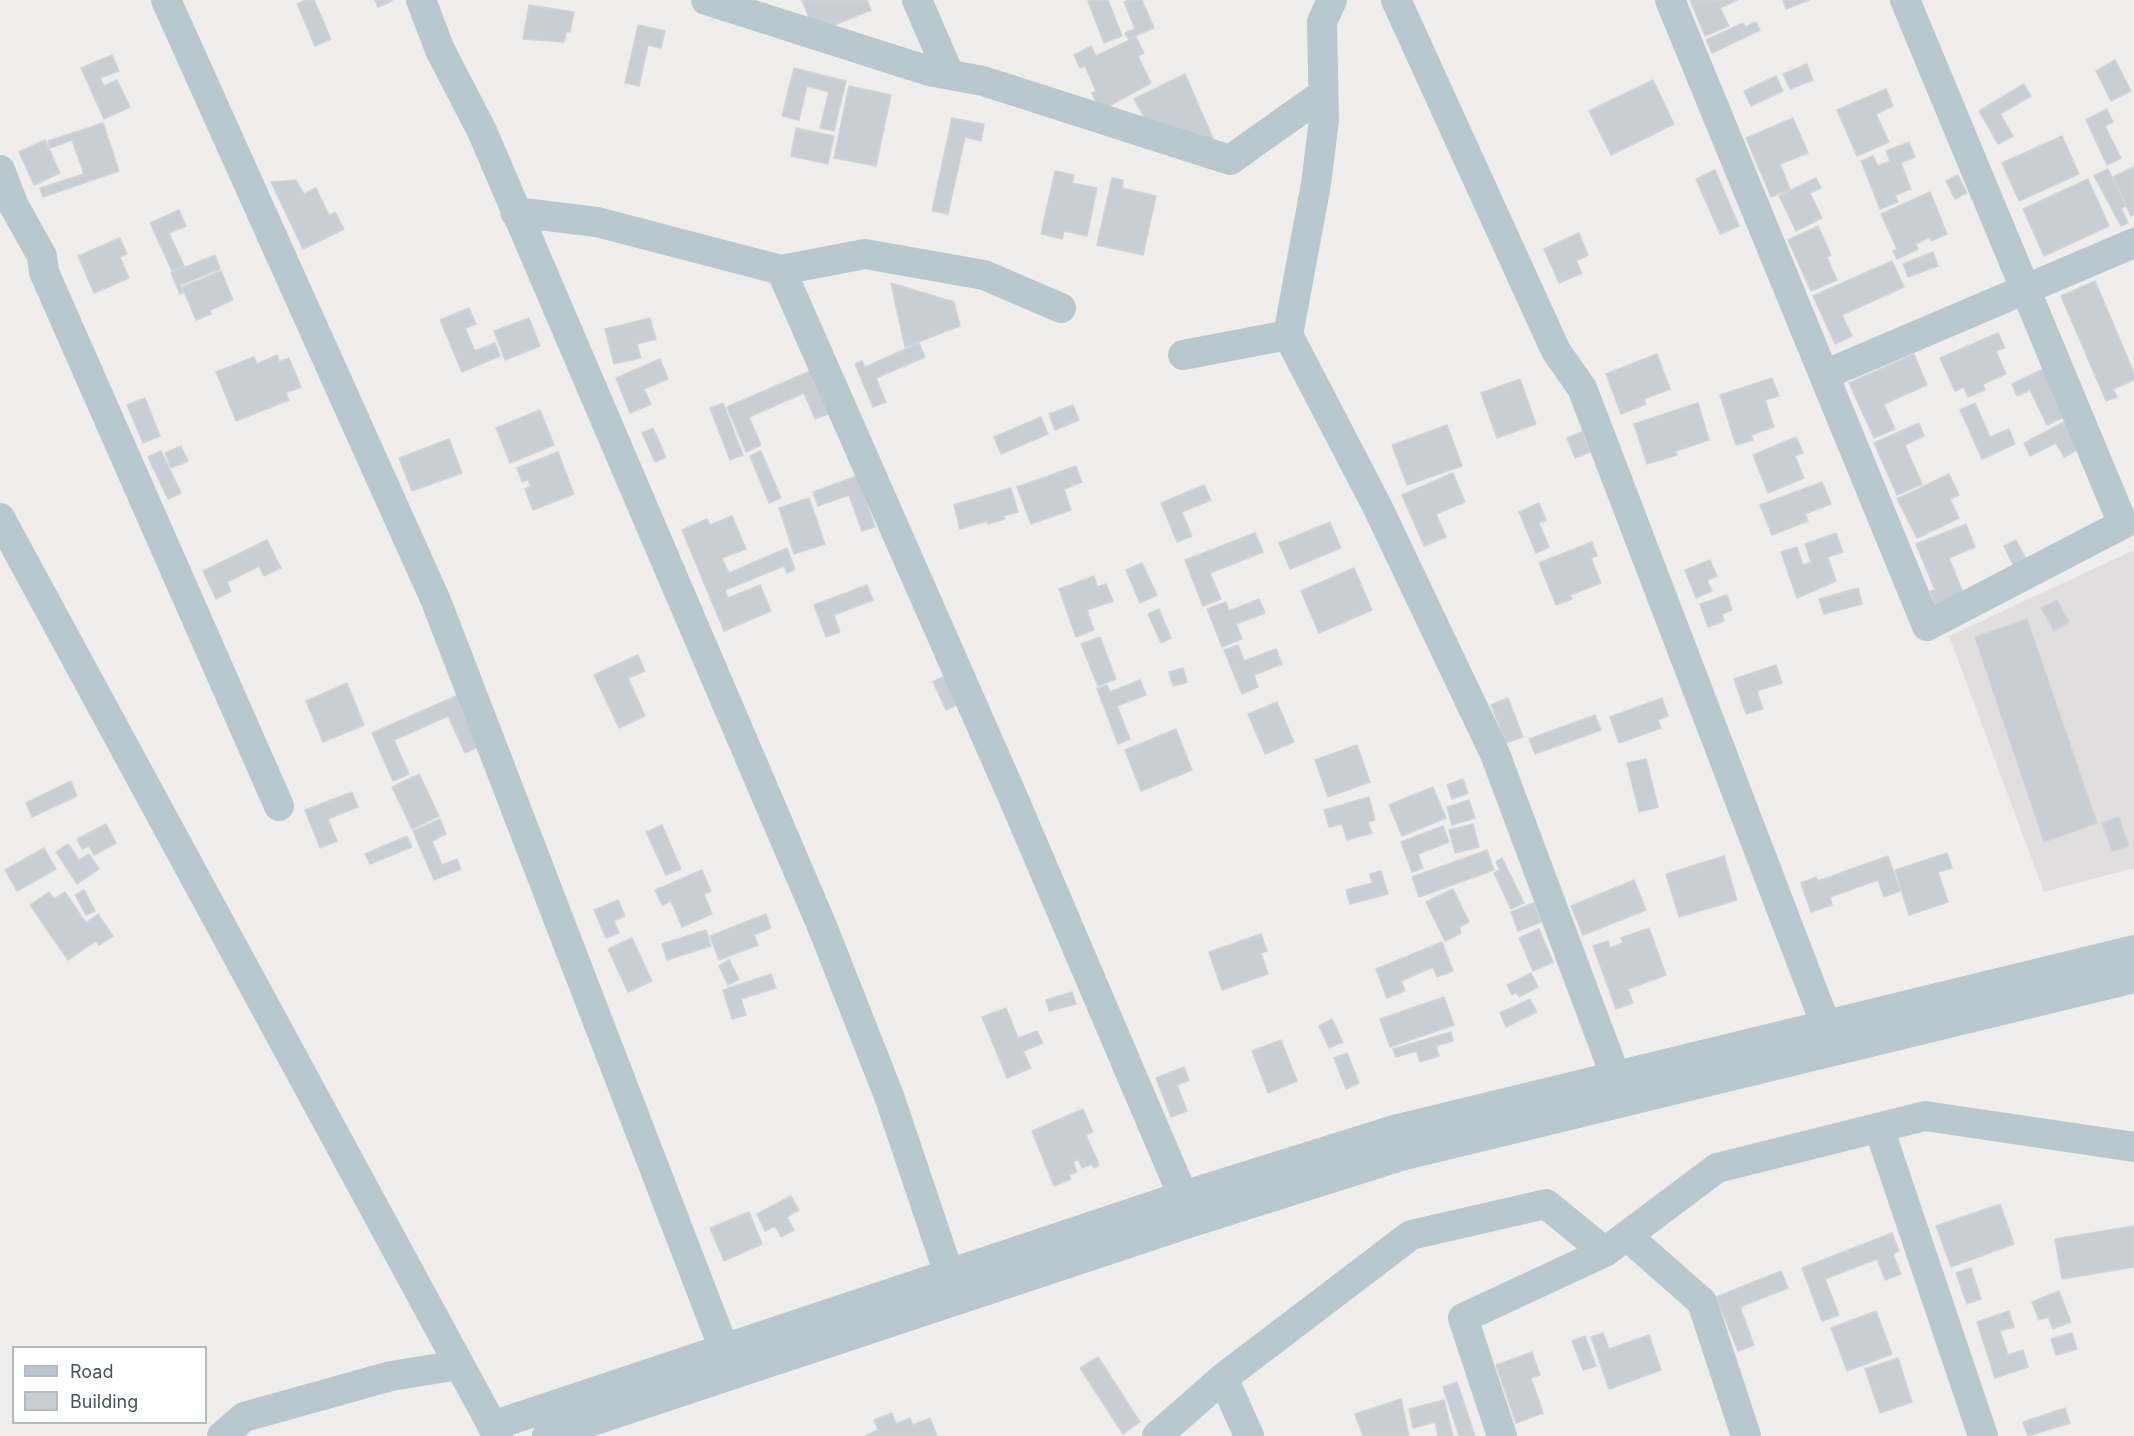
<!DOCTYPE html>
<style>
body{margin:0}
#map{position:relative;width:2134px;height:1436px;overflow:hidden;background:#f0eded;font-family:Inter,sans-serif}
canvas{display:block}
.legend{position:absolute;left:12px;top:1346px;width:195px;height:78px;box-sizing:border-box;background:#fff;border:2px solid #b4bbbe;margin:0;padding:8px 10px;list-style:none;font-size:18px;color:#43545d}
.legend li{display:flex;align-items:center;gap:12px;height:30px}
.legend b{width:30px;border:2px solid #b4bbbe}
</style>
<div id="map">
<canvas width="2134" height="1436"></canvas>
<ul class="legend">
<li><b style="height:8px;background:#b9c8ce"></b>Road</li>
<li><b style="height:16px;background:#c8ced3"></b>Building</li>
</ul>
</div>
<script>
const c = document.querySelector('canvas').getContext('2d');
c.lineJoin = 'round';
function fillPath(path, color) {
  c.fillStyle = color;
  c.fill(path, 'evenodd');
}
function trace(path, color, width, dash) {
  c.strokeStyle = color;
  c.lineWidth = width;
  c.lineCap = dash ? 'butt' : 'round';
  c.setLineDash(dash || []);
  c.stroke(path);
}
const education = new Path2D(`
 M2134,550V868L2044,892L1949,636Z`);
const building = new Path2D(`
 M306,0H314L331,39L315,46L297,4Z
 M375,0H392V1L378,7Z
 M802,0H867L871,10L815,33Z
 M1108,0L1122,36L1104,43L1088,1Z
 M1129,0H1142L1154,28L1128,39L1125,33L1135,29L1124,2Z
 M1690,0H1737L1720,8L1729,26L1705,36Z
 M1783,0H1809L1786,9Z
 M529,5L574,12L570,32H566L564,42L523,39Z
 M1756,22L1760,30L1712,53L1706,40L1743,23L1745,27Z
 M638,25L665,31L661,48L648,45L639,86L625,83Z
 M1136,37L1144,53L1138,56L1151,83L1100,111L1092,93L1096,91L1085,66L1080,68L1074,55L1091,46L1096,56Z
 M112,55L119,71L100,78L104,86L117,80L130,107L104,119L81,68Z
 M2115,60L2131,91L2111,101L2096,71Z
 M1807,64L1813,80L1790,89L1783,74Z
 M794,68L846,81L834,131L820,128L829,92L807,86L799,120L782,116Z
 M1185,74L1215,143L1148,124L1134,99Z
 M1776,76L1783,91L1751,106L1744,91Z
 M1653,80L1674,124L1611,155L1589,111Z
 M2024,84L2031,96L2000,114L2013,136L1998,144L1979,111Z
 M849,86L891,95L876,166L834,158Z
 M1886,89L1893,106L1876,114L1889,142L1857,156L1837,110Z
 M2107,109L2113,122L2105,126L2121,158L2107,165L2086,120Z
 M952,118L984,124L981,141L965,137L948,214L932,211Z
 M1793,118L1808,153L1780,164L1790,189L1771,197L1746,138Z
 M103,123L119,171L43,197L40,188L84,174L72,140L50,148L48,141Z
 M796,128L834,136L828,164L791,156Z
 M2062,136L2079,174L2019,201L2002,163Z
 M45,140L60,173L34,185L19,152Z
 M1909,142L1915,157L1901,163L1911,189L1895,195L1898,202L1880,209L1861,161L1873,156L1878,166L1890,161L1886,151Z
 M2134,167V214L2131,216L2113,177Z
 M2108,169L2126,206L2121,208L2128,223L2121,226L2094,176Z
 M1715,170L1739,226L1720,234L1696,179Z
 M1055,171L1074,175L1072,183L1097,188L1087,236L1064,231L1062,239L1041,234Z
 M1958,175L1967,193L1955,199L1946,181Z
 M1112,178L1123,180L1122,188L1156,196L1143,255L1097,245Z
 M1816,178L1821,188L1810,193L1822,218L1796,231L1779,196Z
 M2088,179L2109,226L2044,256L2023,209Z
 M296,180L304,194L316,188L329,215L335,212L344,229L303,249L271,182Z
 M1930,192L1947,234L1931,241L1930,237L1916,244L1918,249L1897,259L1893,251L1897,249L1881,214Z
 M179,210L186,226L169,233L184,266L172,271L150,223Z
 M1818,226L1831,255L1827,257L1837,280L1811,291L1788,240Z
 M1579,233L1588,255L1576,261L1582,273L1559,283L1544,249Z
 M120,238L127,254L120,257L129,278L94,293L78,256Z
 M1933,252L1938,266L1908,277L1903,264Z
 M215,255L220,269L180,285L183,293L180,294L171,273Z
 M1892,261L1904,287L1842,315L1852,336L1835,344L1813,296Z
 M221,271L233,300L210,310L211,314L196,320L182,287Z
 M2095,281L2134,373V380L2113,389L2117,397L2106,401L2061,296Z
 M891,283L954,302L960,326L905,347Z
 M469,308L476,324L465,328L475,351L495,343L500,356L462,372L440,320Z
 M529,318L540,346L505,360L494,331Z
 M650,318L656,339L637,344L641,358L614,364L605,329Z
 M1998,333L2005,348L1996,351L2006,374L1983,384L1985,390L1968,397L1964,387L1955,391L1940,358Z
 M919,343L925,357L876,378L886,402L873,407L855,364L862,361L865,367Z
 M1657,354L1670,389L1644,399L1646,404L1621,414L1606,374Z
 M1914,354L1927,385L1884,404L1895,429L1874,438L1849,383Z
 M277,355L279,362L289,358L301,387L286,393L289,400L236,421L216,372L254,357L257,364Z
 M660,359L668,379L644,389L651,404L630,413L616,378Z
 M2043,369L2066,416L2047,425L2030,390L2017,396L2012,384Z
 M810,371L828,414L815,419L804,393L749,417L761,445L746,452L727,407Z
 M1772,378L1779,396L1765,400L1774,427L1751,435L1753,440L1736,445L1720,395Z
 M1520,379L1536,424L1497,438L1481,393Z
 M145,398L160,436L143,443L127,405Z
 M723,403L743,455L730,460L710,408Z
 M1698,403L1709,440L1676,451L1677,455L1647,464L1634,424Z
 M1975,403L1990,437L2009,429L2015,444L1982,459L1960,410Z
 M1073,405L1079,420L1055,430L1049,414Z
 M540,410L554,445L510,463L496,428Z
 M1041,417L1048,434L1001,454L994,437Z
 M2064,422L2077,450L2064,457L2056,443L2030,456L2024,443Z
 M1919,423L1924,436L1905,445L1922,484L1897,495L1874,443Z
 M1447,425L1462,466L1407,485L1392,445Z
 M653,428L666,457L655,462L642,433Z
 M1582,432L1590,452L1575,458L1567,438Z
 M1796,437L1803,453L1795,456L1804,478L1768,493L1753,455Z
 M449,439L462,473L412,491L399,458Z
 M181,446L188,461L171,468L165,453Z
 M161,451L181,493L168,499L148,457Z
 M761,451L781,498L769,503L750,456Z
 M558,452L574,494L533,510L525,489L531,486L528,480L522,482L517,468Z
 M1076,466L1082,482L1064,489L1071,510L1031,524L1017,487Z
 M1453,473L1465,502L1436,514L1446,537L1424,546L1402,495Z
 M1949,474L1959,495L1950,499L1959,518L1917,538L1897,499Z
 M857,476L875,527L862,531L849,495L818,506L813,492Z
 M1822,482L1831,504L1805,514L1808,521L1772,535L1760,505Z
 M1204,485L1211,500L1182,512L1192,536L1177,542L1161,503Z
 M1011,488L1018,512L1003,516L1005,519L988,524L987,521L960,529L954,505Z
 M809,498L825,544L794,554L779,508Z
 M1539,503L1546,520L1539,523L1549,547L1536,553L1519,512Z
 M732,516L746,549L722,558L729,573L787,548L795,569L787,573L784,566L725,590L728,598L760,585L771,611L724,631L682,530L707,519L710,525Z
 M1330,522L1341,548L1290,569L1279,543Z
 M1966,524L1975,547L1949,558L1964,595L1936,607L1930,591L1935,590L1916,544Z
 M1255,533L1263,552L1210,573L1221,599L1203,606L1185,560Z
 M1836,533L1843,552L1828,557L1836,581L1797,598L1781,552L1797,547L1803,565L1811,562L1805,544Z
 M267,540L281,568L264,576L259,566L227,582L231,591L216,599L203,571Z
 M2016,540L2028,563L2015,569L2004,546Z
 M1592,542L1597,556L1591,558L1601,583L1570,595L1572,599L1556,605L1539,563Z
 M1710,560L1717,576L1707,580L1712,591L1696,598L1685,570Z
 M1142,563L1157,595L1140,603L1126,570Z
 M1354,568L1372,610L1319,633L1301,591Z
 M1094,576L1097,587L1106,584L1113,601L1087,610L1094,630L1076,637L1059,589Z
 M867,585L873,600L834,615L840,632L826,637L814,605Z
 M1858,588L1862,604L1824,614L1819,599Z
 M1727,595L1732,610L1722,614L1724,621L1708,627L1700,604Z
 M1259,599L1265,613L1236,624L1242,639L1222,647L1207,609L1226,602L1229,611Z
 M2057,600L2069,622L2054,631L2041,608Z
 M1159,609L1171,638L1161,643L1148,614Z
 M2027,619L2097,823L2044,842L1975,637Z
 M1100,637L1116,679L1098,686L1081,644Z
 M1238,645L1244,661L1276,649L1282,664L1254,675L1258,687L1242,694L1224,650Z
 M638,655L645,671L628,678L645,716L619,728L594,675Z
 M1776,665L1782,683L1757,691L1763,709L1746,714L1734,679Z
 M1183,668L1187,682L1173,686L1169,672Z
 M945,676L958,704L946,710L933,682Z
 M1140,680L1146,695L1117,706L1130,739L1118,744L1097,689L1107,685L1110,692Z
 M347,683L364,725L323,742L306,701Z
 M456,696L478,747L465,753L448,716L394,740L409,774L393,781L372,733Z
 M1508,698L1523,737L1506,743L1491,705Z
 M1662,698L1668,716L1658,720L1661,728L1619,743L1610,717Z
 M1277,702L1294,742L1265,754L1248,714Z
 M1595,715L1601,730L1535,754L1529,739Z
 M1176,729L1192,770L1141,791L1125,750Z
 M1357,745L1370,782L1328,797L1315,760Z
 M1646,759L1658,807L1639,812L1627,763Z
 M419,774L439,816L412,829L392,787Z
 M1463,779L1468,793L1452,799L1447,785Z
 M71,781L77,796L32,817L26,803Z
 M1433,787L1446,818L1402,836L1389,805Z
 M352,792L358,807L328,819L337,841L320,848L305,810Z
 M1369,797L1375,820L1368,822L1372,833L1347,840L1342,824L1329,827L1324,810Z
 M1469,800L1475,818L1452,825L1447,807Z
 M2119,817L2129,846L2112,851L2102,823Z
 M440,819L446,834L432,841L442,865L457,859L461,869L434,880L413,831Z
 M106,824L116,843L94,855L89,846L82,849L77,839Z
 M1473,824L1479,847L1455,853L1449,830Z
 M662,825L681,869L666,875L646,832Z
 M1443,826L1449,842L1418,854L1423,868L1412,872L1401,842Z
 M407,836L412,847L370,864L365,854Z
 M68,844L79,860L89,854L99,869L77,884L56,852Z
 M44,848L56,869L17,891L5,870Z
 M1487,850L1494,870L1419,897L1412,877Z
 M1947,853L1952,868L1938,872L1948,902L1909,915L1895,870Z
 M1724,856L1737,900L1679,917L1666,874Z
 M1888,856L1900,891L1884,897L1878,880L1830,897L1832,905L1811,912L1801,883L1816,877L1818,881Z
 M1502,858L1524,903L1511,909L1494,873L1500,870L1496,862Z
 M702,870L711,891L704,894L712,914L682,927L671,901L662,905L655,890Z
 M1381,871L1388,894L1350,904L1346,890L1372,883L1370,874Z
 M1634,880L1646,910L1583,935L1571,906Z
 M1453,889L1469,922L1459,927L1461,933L1445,941L1426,902Z
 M84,890L95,911L86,915L75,895Z
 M49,892L54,899L65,892L86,923L98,914L113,936L99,945L96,941L68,960L30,905Z
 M618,900L625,916L614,921L619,933L606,938L594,910Z
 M1534,903L1541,922L1518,931L1511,912Z
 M766,914L771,928L754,935L758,945L719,960L710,936Z
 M1649,928L1666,975L1628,989L1633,1003L1616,1009L1593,946L1608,941L1610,948L1623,943L1621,938Z
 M1539,929L1553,962L1533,971L1519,938Z
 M706,930L711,946L667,960L662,944Z
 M1261,934L1267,951L1261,953L1268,974L1222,990L1209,952Z
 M632,938L652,981L628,992L608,949Z
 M1442,942L1453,971L1437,977L1433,967L1401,981L1405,991L1387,998L1376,969Z
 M729,960L739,979L728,985L719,966Z
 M1531,973L1538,987L1519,997L1516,992L1512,995L1507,985Z
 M771,974L776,988L741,999L746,1015L732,1019L723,990Z
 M1072,992L1076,1004L1049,1011L1046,1000Z
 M1444,997L1454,1025L1390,1047L1380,1019Z
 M1530,999L1537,1012L1506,1027L1500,1013Z
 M1006,1008L1018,1038L1037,1031L1043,1043L1023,1051L1031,1068L1007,1078L982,1017Z
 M1332,1019L1343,1042L1329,1048L1319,1026Z
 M1451,1032L1453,1041L1436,1046L1439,1056L1420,1062L1416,1051L1396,1057L1393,1049Z
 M1281,1040L1297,1081L1268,1093L1252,1051Z
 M1347,1053L1359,1083L1346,1089L1334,1058Z
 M1184,1067L1189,1080L1177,1085L1187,1111L1171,1117L1156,1078Z
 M1083,1109L1093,1132L1086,1135L1099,1165L1094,1168L1092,1164L1082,1168L1078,1159L1073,1162L1077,1172L1069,1175L1071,1179L1054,1186L1032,1131Z
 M791,1196L799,1210L787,1217L794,1230L781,1237L775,1226L765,1231L757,1214Z
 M2000,1204L2014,1244L1951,1267L1936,1226Z
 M749,1212L762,1244L724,1261L710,1228Z
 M2134,1226V1267L2062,1279L2055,1239Z
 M1892,1233L1899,1251L1893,1254L1901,1274L1885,1280L1877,1259L1825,1279L1839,1315L1822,1321L1802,1268Z
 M1971,1268L1981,1299L1967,1304L1956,1273Z
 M1781,1271L1788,1288L1740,1307L1754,1345L1738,1351L1716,1297Z
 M2059,1291L2071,1322L2053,1329L2048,1317L2039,1320L2032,1302Z
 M1876,1311L1892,1354L1847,1371L1831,1328Z
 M2009,1311L2014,1327L2000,1331L2008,1355L2023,1350L2028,1367L1995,1378L1977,1322Z
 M1603,1333L1609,1349L1649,1335L1661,1370L1609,1389L1591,1337Z
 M2072,1333L2077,1349L2056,1355L2051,1339Z
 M1585,1336L1596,1366L1583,1370L1572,1341Z
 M1532,1352L1540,1375L1531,1378L1543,1413L1516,1423L1496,1365Z
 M1098,1357L1140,1422L1123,1434L1080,1368Z
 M1898,1358L1912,1402L1880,1413L1865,1369Z
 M1457,1382L1475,1436H1459L1443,1387Z
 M1401,1399L1409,1436H1363L1355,1414Z
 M1444,1400L1453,1436H1438L1435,1422L1413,1428L1409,1409Z
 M2065,1408L2070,1423L2028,1436L2023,1422Z
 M892,1413L896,1424L910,1418L913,1425L930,1418L937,1436H865L878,1430L874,1420Z`);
const minor = new Path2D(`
 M166,0L436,601L724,1349
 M421,0L440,50L482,131L822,926L889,1096L949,1274
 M706,0L929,71L983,81L1230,160L1323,94
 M917,0L949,74
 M1396,0L1556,351L1582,388L1825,1023
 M1670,0L1927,626L2123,524L1905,0
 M0,170L14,206L42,256L44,272L279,806
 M515,212L597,222L781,270L865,254L984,275L1061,308
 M781,270L1015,802L1183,1196
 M1288,335L1377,506L1495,754L1615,1075
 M1183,355L1288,335L1316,184L1324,120L1322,22L1332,0
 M1824,375L2134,243
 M0,518L498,1436
 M1879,1128L1983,1436
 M1627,1236L1702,1302L1746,1436
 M1223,1378L1249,1436
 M492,1426L1183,1196L1394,1130L2134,950
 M222,1436L244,1417L391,1376L459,1365
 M547,1436L1192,1222L1401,1156L2134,978
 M1157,1436L1223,1378L1411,1235L1546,1204L1605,1252L1717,1168L1925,1116L2134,1147
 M1502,1436L1463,1318L1605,1252`);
fillPath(education, '#e1dedf');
fillPath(building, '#c8ced3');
trace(building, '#d0d4da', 1.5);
trace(minor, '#b9c8ce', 30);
</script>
